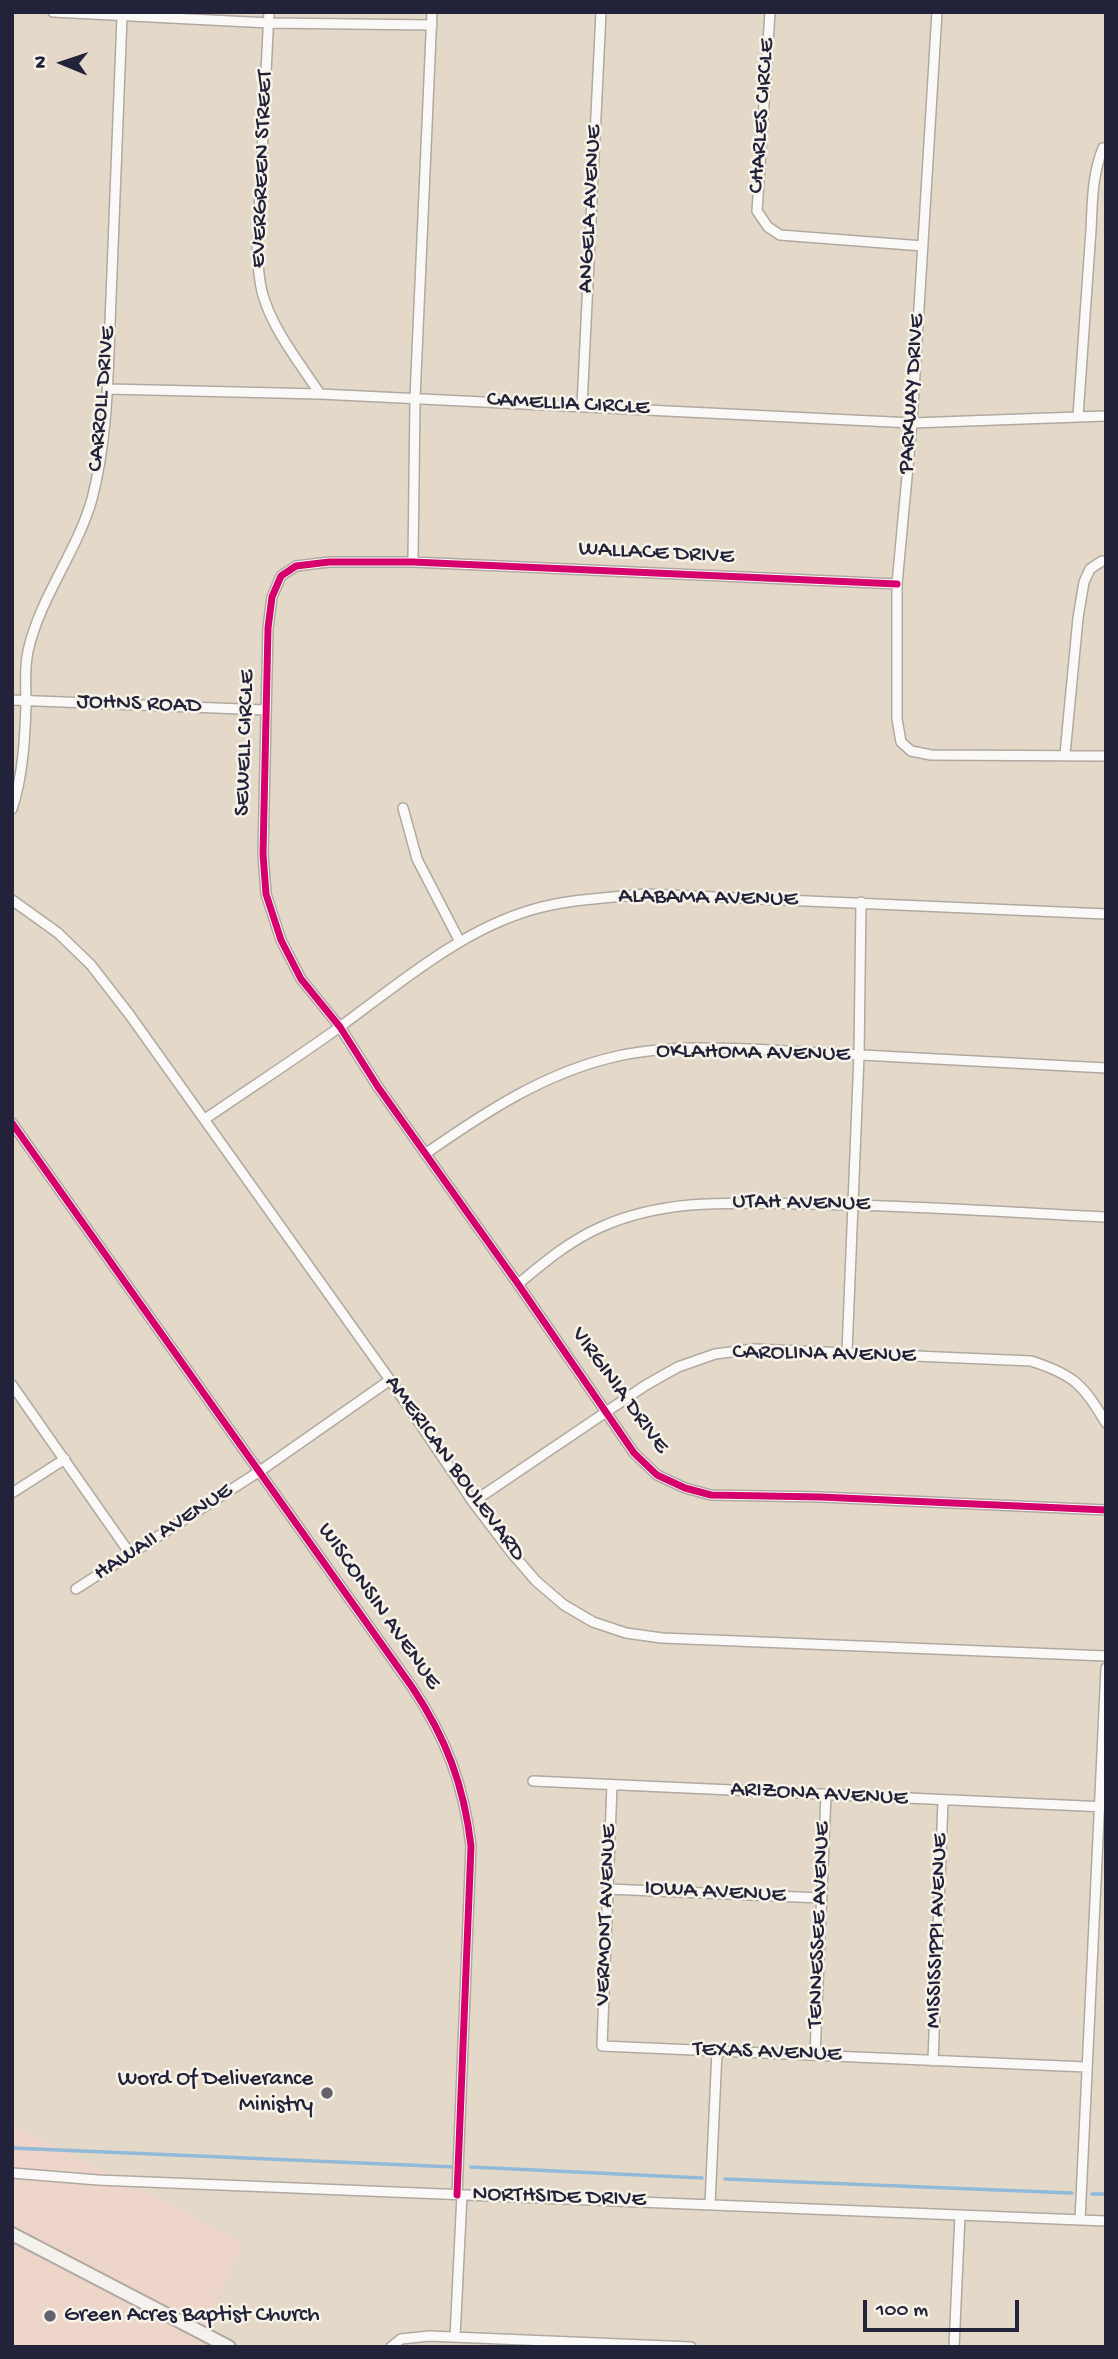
<!DOCTYPE html>
<style>
body{margin:0}
#map{position:relative;width:1118px;height:2359px;overflow:hidden;background:#e4d9c9;font-family:"Gochi Hand",sans-serif}
canvas{display:block}
.frame{position:absolute;inset:0;border:14px solid #22223b;pointer-events:none}
.north{position:absolute;left:28px;top:28px;width:70px;height:70px;-webkit-text-stroke:5px #f7f3e8;paint-order:stroke;rotate:272deg;font-size:19px;font-weight:700;line-height:28px;text-align:center;color:#22223b}
.north::after{content:'';display:block;margin:auto;width:24px;height:32px;background:#22223b;clip-path:polygon(50% 0,100% 100%,50% 72%,0 100%)}
.scale{position:absolute;left:863px;top:2300px;width:156px;height:32px;box-sizing:border-box;border:4px solid #22223b;border-top:0;padding-left:9px;font-size:21px;line-height:24px;white-space:nowrap;color:#22223b;-webkit-text-stroke:5px #f7f3e8;paint-order:stroke}
</style>
<div id="map">
<canvas width="1118" height="2359"></canvas>
<div class="frame"></div>
<div class="north">N</div>
<div class="scale">100 m</div>
</div>
<script>
const c = document.querySelector('canvas').getContext('2d');
c.lineJoin = 'round';
function fillPath(path, color) {
  c.fillStyle = color;
  c.fill(path, 'evenodd');
}
function trace(path, color, width, dash) {
  c.strokeStyle = color;
  c.lineWidth = width;
  c.lineCap = dash ? 'butt' : 'round';
  c.setLineDash(dash || []);
  c.stroke(path);
}
function drawText(font, color, halo, rows, align = 'center') {
  c.font = font + ' "Gochi Hand",sans-serif';
  c.lineWidth = 5;
  c.setLineDash([]);
  c.textBaseline = 'middle';
  c.strokeStyle = halo;
  c.fillStyle = color;
  for (const [text, x, y, turn = 0] of rows) {
    c.save();
    c.translate(x, y);
    c.rotate((+turn || 0) * Math.PI / 180);
    c.textAlign = isNaN(turn) ? turn : align;
    if (halo) c.strokeText(text, 0, 0);
    c.fillText(text, 0, 0);
    c.restore();
  }
}
const built = new Path2D(`
 M12,2124L243,2242L199,2347H12Z`);
const stream = new Path2D(`
 M12,2148L454,2167
 M471,2167L702,2178
 M725,2179L1072,2193
 M1092,2194H1106`);
const street = new Path2D(`
 M53,12L269,23L432,25
 M269,12L257,253C258,266 259,279 262,292C272,329 299,362 320,394
 M770,12L757,211L768,227L780,235L923,246
 M937,12L912,423L897,584V719L901,742L911,751L931,755L1106,756
 M108,389L320,394L912,423L1106,416
 M582,406L601,12
 M1078,416C1082,359 1086,301 1090,244C1093,211 1090,180 1103,148H1106
 M413,562L415,398L432,12
 M897,584L413,562H329L296,566L281,576L272,597L268,628L263,854L266,894L281,940L301,979L340,1027L378,1087L518,1284L634,1453L657,1475L685,1488L711,1495L821,1497L1106,1510
 M12,700L266,710
 M1065,754L1078,618L1084,582L1090,569L1102,561H1106
 M403,808L417,859L460,942
 M12,809C23,776 25,738 26,704C26,685 24,670 28,651C40,597 77,552 92,499C109,434 108,365 111,298C115,205 118,111 122,17
 M12,900L58,933L91,965L129,1014L390,1380L473,1502L511,1552L536,1581L564,1605L593,1622L626,1633L662,1638L1106,1656
 M205,1119C250,1088 297,1058 341,1026C400,983 460,931 531,910C568,899 608,898 646,894L1106,914
 M12,1123L412,1687C446,1738 464,1785 471,1846L457,2195
 M425,1154C484,1113 545,1072 618,1056C680,1042 760,1050 824,1053C918,1058 1012,1063 1106,1068
 M518,1284C545,1262 569,1241 601,1227C666,1198 735,1203 804,1204C905,1205 1005,1212 1106,1217
 M847,1352L859,1055L861,902
 M12,1385L131,1555
 M12,1493L65,1459
 M473,1502L646,1385L678,1367L715,1354L754,1349L1031,1361C1075,1375 1083,1385 1106,1423
 M76,1589L260,1471L390,1380
 M533,1781L1106,1807
 M612,1785L602,2046L1086,2067
 M608,1889L821,1898
 M815,2055L826,1795
 M933,2061L943,1801
 M12,2173L98,2180L1106,2221
 M710,2204L717,2051
 M1080,2220L1106,1668
 M455,2337L462,2195
 M391,2347L401,2339L429,2336L691,2347
 M954,2347L960,2215`);
const secondary = new Path2D(`
 M12,2234L229,2347`);
const cycleway = new Path2D(`
 M897,584L413,562H329L296,566L281,576L272,597L268,628L263,854L266,894L281,940L301,979L340,1027L378,1087L518,1284L634,1453L657,1475L685,1488L711,1495L821,1497L1106,1510
 M12,1123L412,1687C446,1738 464,1785 471,1846L457,2195`);
const markers = [
 [327,2093,7,"#66626d"],
 [50,2316,7,"#66626d"]
];
const streetNames = [
 ["CHARLES CIRCLE",763,116,-86],
 ["EVERGREEN STREET",263,169,-88],
 ["ANGELA AVENUE",591,209,-87],
 ["PARKWAY DRIVE",913,394,-86],
 ["CARROLL DRIVE",103,399,-85],
 ["CAMELLIA CIRCLE",568,405,3],
 ["WALLACE DRIVE",656,554,3],
 ["JOHNS ROAD",139,705,2],
 ["SEWELL CIRCLE",246,743,-88],
 ["ALABAMA AVENUE",708,899,1],
 ["OKLAHOMA AVENUE",753,1054,1],
 ["UTAH AVENUE",801,1204,1],
 ["CAROLINA AVENUE",824,1355,1],
 ["VIRGINIA DRIVE",619,1391,54],
 ["AMERICAN BOULEVARD",454,1469,54],
 ["HAWAII AVENUE",164,1533,-33],
 ["WISCONSIN AVENUE",378,1607,55],
 ["ARIZONA AVENUE",819,1795,3],
 ["IOWA AVENUE",715,1893,3],
 ["VERMONT AVENUE",607,1915,-88],
 ["TENNESSEE AVENUE",820,1925,-88],
 ["MISSISSIPPI AVENUE",938,1931,-88],
 ["TEXAS AVENUE",767,2053,2],
 ["NORTHSIDE DRIVE",559,2198,2]
];
const poiNames = [
 ["Word Of Deliverance",313,2080],
 ["Ministry",313,2106],
 ["Green Acres Baptist Church",64,2316,"left"]
];
fillPath(built, '#eed5c9');
trace(stream, '#91bad9', 3.5);
trace(street, '#b0a9a1', 12);
trace(secondary, '#b0a9a1', 16);
trace(street, '#fbf9f7', 9);
trace(secondary, '#f5f1ec', 12);
trace(cycleway, '#d6006c', 7);
for (const [x, y, r, color] of markers) {
  const dot = new Path2D();
  dot.arc(x, y, r, 0, 2 * Math.PI);
  c.fillStyle = color;
  c.fill(dot);
  trace(dot, '#f7f3e8', 2.5);
}
drawText('23px', '#22223b', '#f7f3e8', streetNames);
drawText('23px', '#22223b', '#f7f3e8', poiNames, 'right');
</script>
